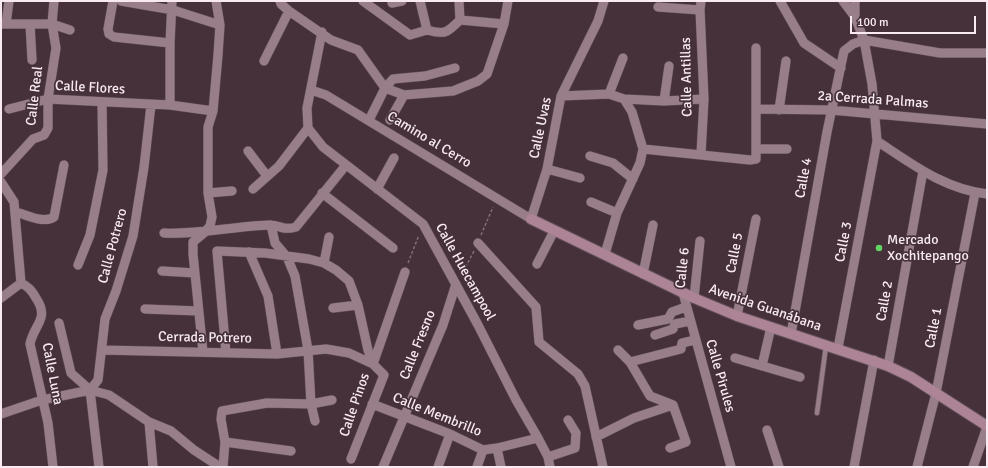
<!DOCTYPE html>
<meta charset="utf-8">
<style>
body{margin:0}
#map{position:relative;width:988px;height:468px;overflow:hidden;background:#46313a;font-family:Signika,sans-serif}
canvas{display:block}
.frame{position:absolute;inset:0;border:2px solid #f8eaf0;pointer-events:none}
.scale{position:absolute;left:850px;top:16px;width:126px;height:18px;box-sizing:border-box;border:2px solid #f8eaf0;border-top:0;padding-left:5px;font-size:12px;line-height:14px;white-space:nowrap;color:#f8eaf0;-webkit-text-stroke:3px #46313a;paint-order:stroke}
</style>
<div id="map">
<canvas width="988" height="468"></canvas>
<div class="frame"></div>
<div class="scale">100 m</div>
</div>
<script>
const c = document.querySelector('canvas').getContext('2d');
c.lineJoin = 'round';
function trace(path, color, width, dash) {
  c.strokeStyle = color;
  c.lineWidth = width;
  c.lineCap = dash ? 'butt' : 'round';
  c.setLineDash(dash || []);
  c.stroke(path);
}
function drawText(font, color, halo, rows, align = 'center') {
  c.font = font + ' Signika,sans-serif';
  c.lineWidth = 3.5;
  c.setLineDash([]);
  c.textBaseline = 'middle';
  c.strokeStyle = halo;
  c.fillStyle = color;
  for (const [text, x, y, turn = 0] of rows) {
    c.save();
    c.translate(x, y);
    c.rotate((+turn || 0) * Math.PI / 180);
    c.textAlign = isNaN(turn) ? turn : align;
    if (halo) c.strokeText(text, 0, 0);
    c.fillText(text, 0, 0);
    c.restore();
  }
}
const path = new Path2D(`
 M481,235L493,207
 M408,263L419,235
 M461,276L474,251`);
const lane = new Path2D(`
 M817,413L826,346`);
const street = new Path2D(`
 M113,1L108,29L109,34L114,37L170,43
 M121,1L173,10L220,25
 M280,1L281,4L289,11L331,40L358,50L385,88
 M363,1L410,35L427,30
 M420,1L427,30C445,35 447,33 460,20L504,24
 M459,1L460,20
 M780,1L804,43L841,68
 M843,1L855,17
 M392,3L402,1
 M658,7L700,10
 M1,24H52L70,30
 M6,24L9,1
 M30,24L32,60
 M264,61L289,11
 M385,88L404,95L453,91L478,81L487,74L504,24L508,1
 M311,90L326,95L531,219L547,169L561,96L598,21L604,1
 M609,94L623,58
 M561,96L609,94L624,99L664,101L704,99
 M664,101L669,66
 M170,105V43L172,1
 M9,109L48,99L170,105L213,111
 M756,109L831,110L987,124
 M779,110L786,61
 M369,120L385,88L393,79L425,76L455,68
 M390,120L404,95
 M308,128L323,147L423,224L478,325L516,400L538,438L548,457L550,467
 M308,128L307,108L322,32
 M877,141C912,164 944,189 987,194
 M643,149L750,160L756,159V48
 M757,149H787
 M248,151L267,176
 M701,154L704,99L700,10L701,1
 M590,156L613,163L633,179
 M547,169L580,178
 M1,174L33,139L44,135L48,128V99L56,48L52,24L54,1
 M1,182L14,202L21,283C29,287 32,291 36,298C50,319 34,324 30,344L48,423L53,467
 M253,189L279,166L308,128
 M377,189L394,158
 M208,193L232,191
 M322,193L393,248
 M591,202L617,213
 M16,212C27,215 44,224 54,217L64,165
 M271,225L275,243L287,257L295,276L308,350L311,404L315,421
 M164,233C200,235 234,226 269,225C281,225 282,231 296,227L346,165
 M478,243L536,307L539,342L578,374L585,386L603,467
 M249,252L268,296L277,354
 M605,254L617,213L640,163L643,149L632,112L624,99
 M324,263L329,237
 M537,264L554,231
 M78,265L90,235L103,170L102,102
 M162,271L195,273
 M643,274L653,225
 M683,293L731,467
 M1,298L21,283
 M694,298L700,241
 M333,308L358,305
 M145,309L198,311
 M737,316L756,219
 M59,323L71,373L90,390
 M638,325L668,319L672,312L686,307
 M791,334L827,132L844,51L853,44L864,40L940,53H987
 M655,335L673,329L675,324L690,321
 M838,348L877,141L872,84L864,40L855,17V1
 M102,350L277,354L326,349L349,353L373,364
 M618,350L630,362L650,396L673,405
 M203,352L193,254V242L204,233L210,226L212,217L208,193V127L213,111L218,55L220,25L216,1
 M226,353L217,251L265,253L309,259L324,263L336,270L349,281L358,305L368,350L373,364L384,375L351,459
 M735,358L800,377
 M630,362L681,349L682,343L695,340
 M373,364L405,272
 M762,366L771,327
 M888,366L923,171
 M90,390L98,380L105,319L116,291L133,236L144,167L151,105
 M90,390L99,467
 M372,404L450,434L483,450L497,448L538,438
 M1,414L42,400L90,390L109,395L149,422L171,431L194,450L220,467
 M149,422L153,467
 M767,430L779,467
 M596,437L634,418L673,405
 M225,442L291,451
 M497,448L501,467
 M670,448L686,442L673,405
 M548,457L575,448L576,433L568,420
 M223,467L225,442L221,419L222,411L267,403L311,404L332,400
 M383,467L443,325L456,284
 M438,467L450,434
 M477,467L483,450
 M854,467L874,360
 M917,467L936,393L975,193
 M973,467L987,427`);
const secondary = new Path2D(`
 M531,219L694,298L737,316L888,366L911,377L987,426`);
const markers = [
 [879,248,4,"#65d467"]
];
const streetNames = [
 ["Calle Antillas",687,77,-91],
 ["Calle Flores",90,88,3],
 ["Calle Real",35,96,-83],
 ["2a Cerrada Palmas",873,100,4],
 ["Calle Uvas",541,128,-78],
 ["Camino al Cerro",429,140,31],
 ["Calle 4",804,178,-80],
 ["Calle 3",844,242,-79],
 ["Calle Potrero",113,246,-75],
 ["Calle 5",735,253,-79],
 ["Calle 6",683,268,-84],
 ["Calle Huecampool",465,272,61],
 ["Calle 2",885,301,-80],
 ["Avenida Guanábana",765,308,19],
 ["Calle 1",934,328,-79],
 ["Cerrada Potrero",205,338,1],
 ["Calle Fresno",418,345,-68],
 ["Calle Luna",52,374,79],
 ["Calle Pirules",720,376,74],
 ["Calle Pinos",355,405,-71],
 ["Calle Membrillo",437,415,22]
];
const poiNames = [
 ["Mercado",887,240],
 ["Xochitepango",887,256]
];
trace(lane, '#614f57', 6);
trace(street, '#614f57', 10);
trace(secondary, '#614f57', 12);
trace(path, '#816e76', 1.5, [3, 2]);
trace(lane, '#987e89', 4.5);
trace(street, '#987e89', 9);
trace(secondary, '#ac8496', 10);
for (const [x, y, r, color] of markers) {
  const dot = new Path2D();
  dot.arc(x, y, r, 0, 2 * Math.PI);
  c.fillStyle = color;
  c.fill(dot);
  trace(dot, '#46313a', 1.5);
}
drawText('14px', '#f8eaf0', '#46313a', streetNames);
drawText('14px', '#f8eaf0', '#46313a', poiNames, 'left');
</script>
